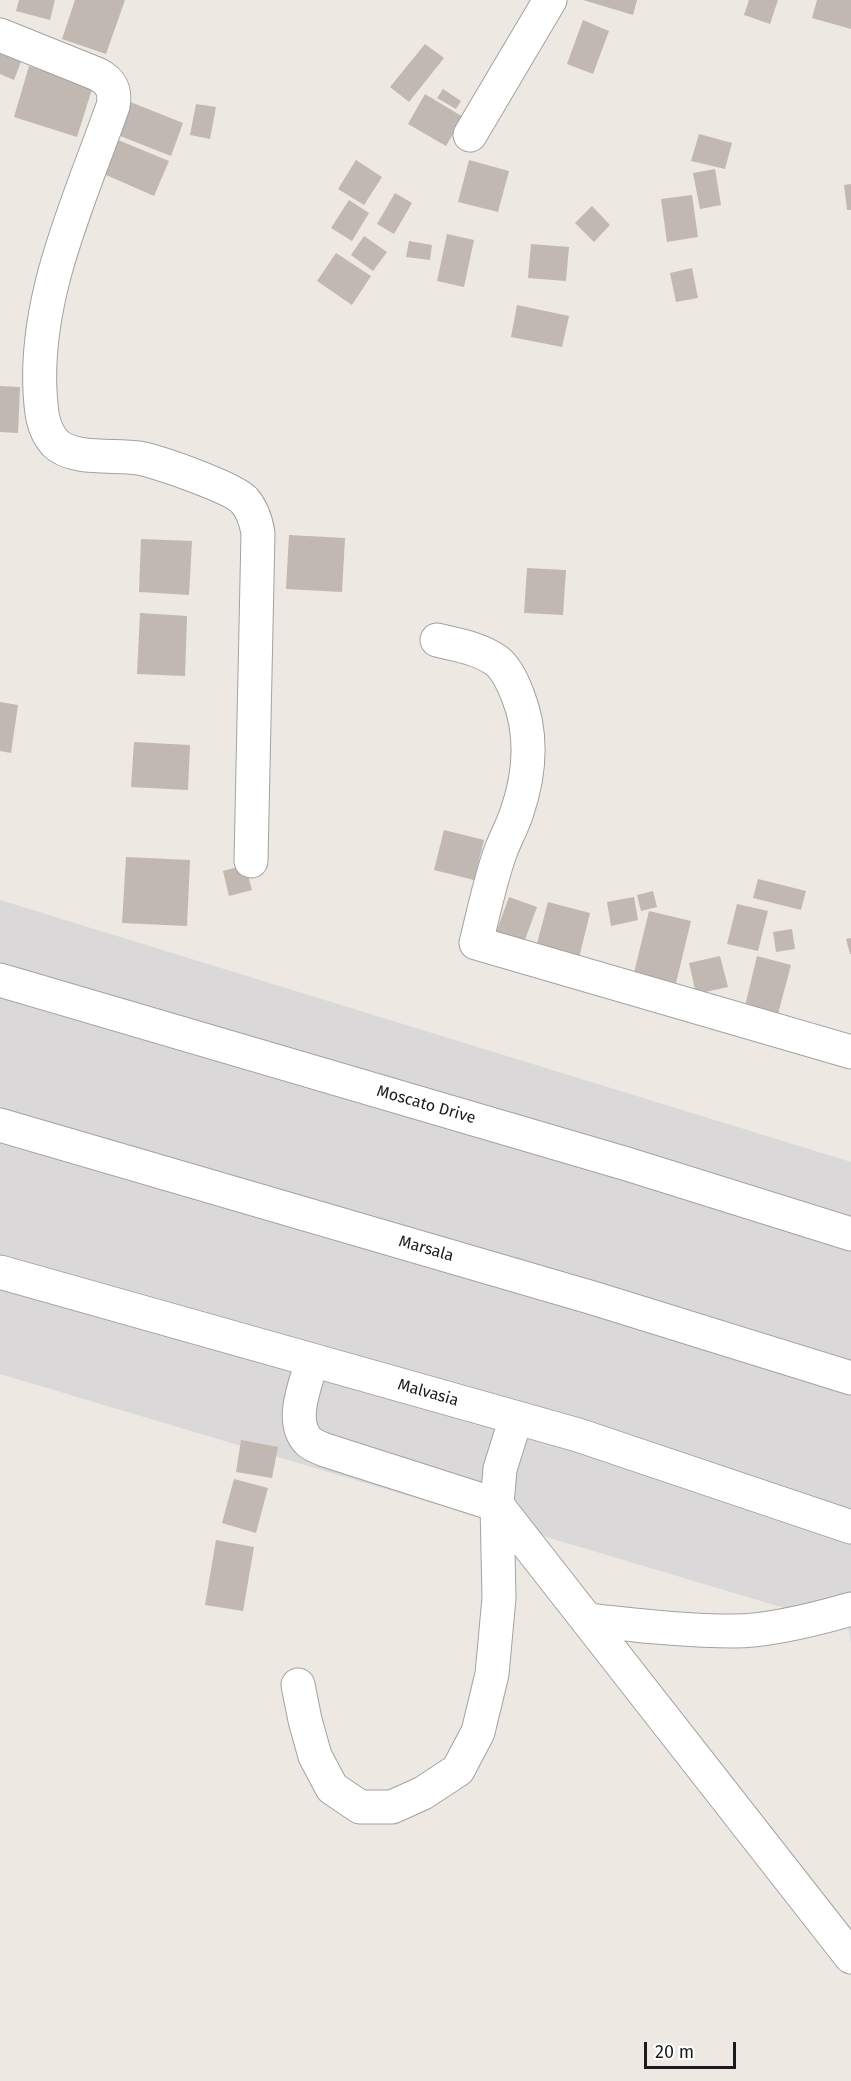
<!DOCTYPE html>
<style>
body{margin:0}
#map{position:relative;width:851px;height:2081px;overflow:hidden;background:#ede8e1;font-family:"Fira Sans",sans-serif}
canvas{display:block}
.scale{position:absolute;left:644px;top:2042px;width:92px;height:27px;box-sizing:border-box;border:3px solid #1b1b1b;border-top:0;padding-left:8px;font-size:18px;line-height:21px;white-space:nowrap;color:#1b1b1b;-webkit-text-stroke:4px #fff;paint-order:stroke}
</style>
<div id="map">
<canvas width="851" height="2081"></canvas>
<div class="scale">20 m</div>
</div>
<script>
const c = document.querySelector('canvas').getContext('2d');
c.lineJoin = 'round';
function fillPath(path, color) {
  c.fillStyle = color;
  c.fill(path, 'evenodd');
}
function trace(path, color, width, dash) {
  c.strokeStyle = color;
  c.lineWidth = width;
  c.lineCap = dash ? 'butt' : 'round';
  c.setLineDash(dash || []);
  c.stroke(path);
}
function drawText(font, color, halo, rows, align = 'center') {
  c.font = font + ' "Fira Sans",sans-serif';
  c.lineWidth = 6;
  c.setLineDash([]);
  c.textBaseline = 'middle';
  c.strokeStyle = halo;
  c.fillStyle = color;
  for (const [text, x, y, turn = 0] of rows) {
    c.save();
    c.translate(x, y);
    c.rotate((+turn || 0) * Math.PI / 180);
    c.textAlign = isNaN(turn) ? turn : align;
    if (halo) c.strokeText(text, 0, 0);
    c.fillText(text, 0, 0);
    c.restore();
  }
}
const residential = new Path2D(`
 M0,900L851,1162V1643L848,1627L0,1374Z`);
const building = new Path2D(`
 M19,0H55L50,20L16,11Z
 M75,0H125L106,54L62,39Z
 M583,0H637L633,15Z
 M749,0H778L770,24L744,15Z
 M817,0H851V29L812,18Z
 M583,20L609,31L593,74L567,64Z
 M425,44L444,58L409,102L390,87Z
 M0,50L22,59L14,80L0,74Z
 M29,66L93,86L77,137L14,117Z
 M443,89L461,101L456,109L437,98Z
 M425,94L463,117L446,146L408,124Z
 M128,101L183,123L171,156L115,134Z
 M196,104L216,107L210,139L190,135Z
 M699,134L732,143L725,169L691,161Z
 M111,137L169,161L154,196L97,171Z
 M356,160L382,177L364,205L338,189Z
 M469,160L509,171L498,212L458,202Z
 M715,169L721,205L700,209L693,173Z
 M851,184V210H847L844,185Z
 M395,193L412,203L394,234L377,224Z
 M692,195L698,237L667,242L661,199Z
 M349,200L369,213L352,241L331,228Z
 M592,206L610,225L594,242L575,223Z
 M447,234L474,240L464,287L437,281Z
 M364,236L387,252L373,271L351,255Z
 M409,241L432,245L430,260L406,257Z
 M531,244L569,247L566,281L528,278Z
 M336,253L371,276L352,305L317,281Z
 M692,268L698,298L676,302L670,273Z
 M517,305L569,316L562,347L511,337Z
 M0,386L20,387L18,433L0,432Z
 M289,535L345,538L342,592L286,589Z
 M141,539L192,541L189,595L139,592Z
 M527,568L566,570L563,615L524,613Z
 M140,613L187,616L185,676L137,674Z
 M0,702L18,705L11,753L0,751Z
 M134,742L190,745L188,790L131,787Z
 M444,830L484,840L474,880L434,870Z
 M126,857L190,860L187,926L122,923Z
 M245,865L252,890L229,896L223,871Z
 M758,879L806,891L801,910L753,898Z
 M653,891L657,907L641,911L637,895Z
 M509,897L537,907L522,948L494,938Z
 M634,897L638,920L611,926L607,902Z
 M548,902L590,913L578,962L535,951Z
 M737,904L768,911L758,951L727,944Z
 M649,911L691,921L676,983L634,973Z
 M792,929L795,949L776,952L773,932Z
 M851,938V954H850L846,939Z
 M720,956L728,987L696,994L689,963Z
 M757,956L791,965L778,1014L745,1006Z
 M241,1440L278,1447L272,1478L236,1472Z
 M234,1479L268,1488L256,1533L222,1523Z
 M216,1540L254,1547L243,1611L205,1605Z`);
const minor = new Path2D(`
 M0,35L97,74C111,81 116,91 113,106C81,197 35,293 40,391C41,409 42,429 55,443C73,461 115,454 139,458C159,462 231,487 244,500C253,510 256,521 258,533L251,861
 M470,135L550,0
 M437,640C457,645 479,648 497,661C506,668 514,685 518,696C533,734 530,774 517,812C512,828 503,842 498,859C489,886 483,915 476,943L851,1052
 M0,980L627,1164L851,1234
 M0,1125L593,1298L851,1378
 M0,1272L578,1435L851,1527
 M312,1361C306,1384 289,1420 308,1441C312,1445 320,1448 325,1450L497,1505L851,1957
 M587,1620C635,1625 685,1631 734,1631C770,1631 816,1619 851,1609
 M298,1685L305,1720L315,1756L332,1788L360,1807H392L423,1793L458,1770L478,1732L492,1674L499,1598L497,1505L500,1469L516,1418`);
const streetNames = [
 ["Moscato Drive",426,1105,16],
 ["Marsala",426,1249,16],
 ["Malvasia",428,1393,16]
];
fillPath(residential, '#dad8d8');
fillPath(building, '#c1b8b1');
trace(minor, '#a2a2a2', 35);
trace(minor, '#fff', 33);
drawText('16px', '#1b1b1b', '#fff', streetNames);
</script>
